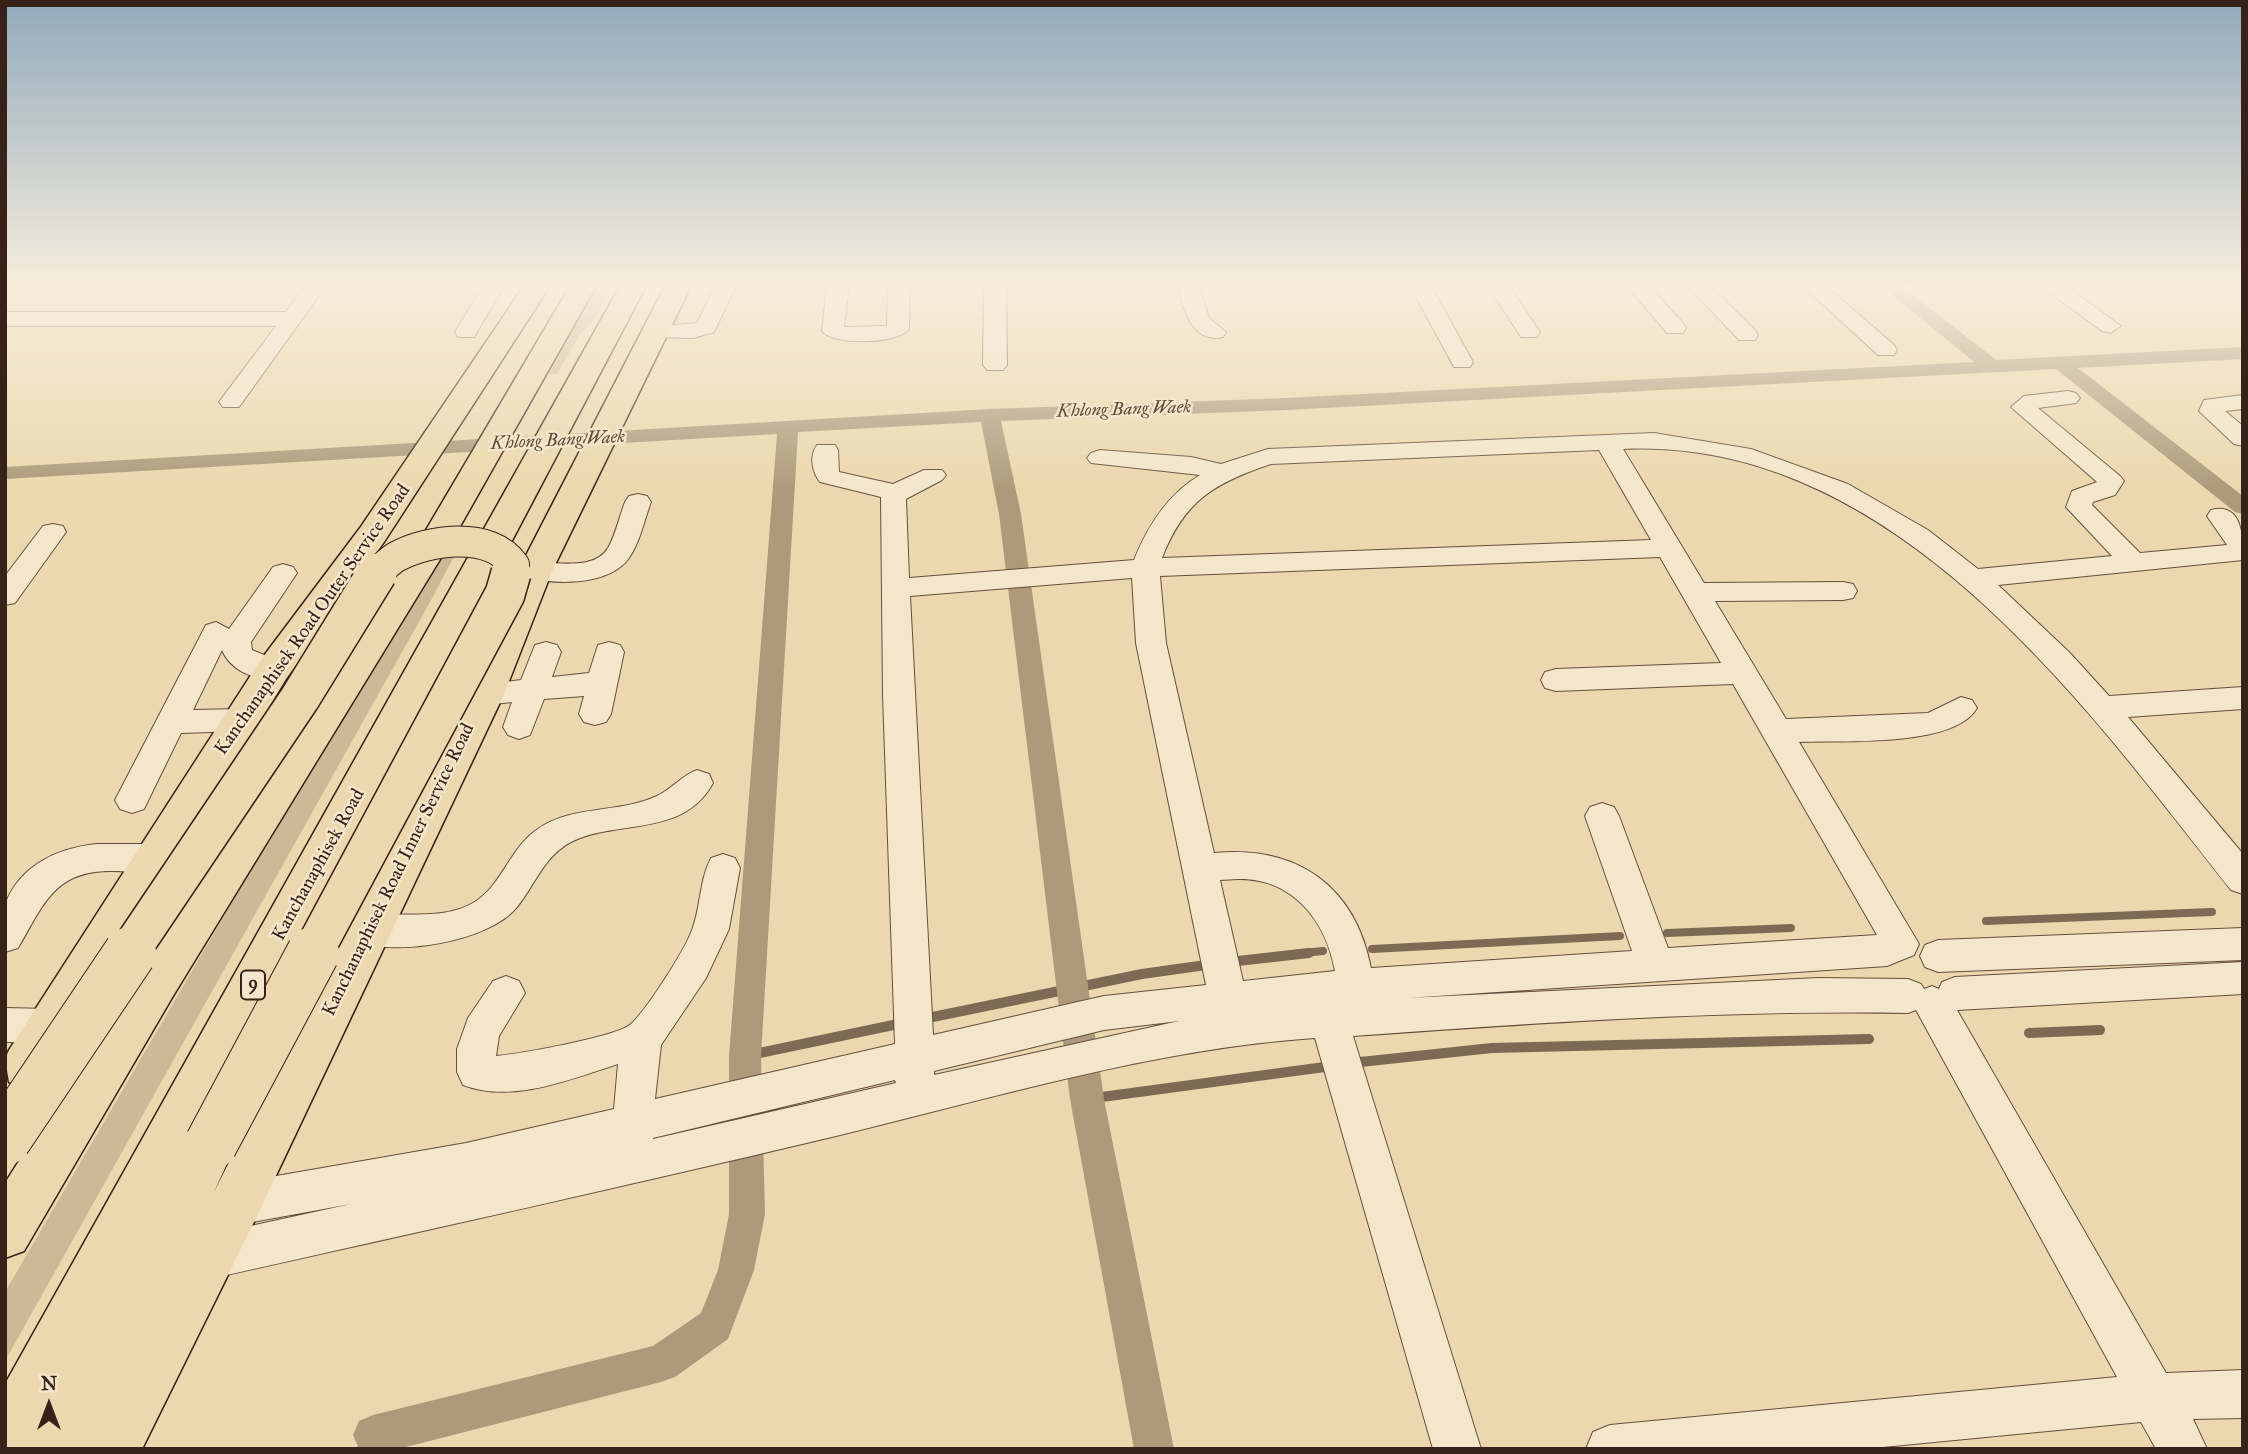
<!DOCTYPE html>
<style>
body{margin:0}
#map{position:relative;width:2248px;height:1454px;overflow:hidden;background:#ecd8ae;font-family:"IM FELL Great Primer",serif}
canvas{display:block}
.frame{position:absolute;inset:0;border:7px solid #372119;pointer-events:none}
.north{position:absolute;left:14px;top:1370px;width:70px;height:70px;-webkit-text-stroke:5px #f3e6ca;paint-order:stroke;rotate:0deg;font-size:19px;font-weight:700;line-height:28px;text-align:center;color:#372119}
.north::after{content:'';display:block;margin:auto;width:24px;height:32px;background:#372119;clip-path:polygon(50% 0,100% 100%,50% 72%,0 100%)}
</style>
<div id="map">
<canvas width="2248" height="1454"></canvas>
<div class="frame"></div>
<div class="north">N</div>
</div>
<script>
const c = document.querySelector('canvas').getContext('2d');
c.lineJoin = 'round';
function fillPath(path, color) {
  c.fillStyle = color;
  c.fill(path, 'evenodd');
}
function trace(path, color, width, dash) {
  c.strokeStyle = color;
  c.lineWidth = width;
  c.lineCap = dash ? 'butt' : 'round';
  c.setLineDash(dash || []);
  c.stroke(path);
}
function drawText(font, color, halo, rows, align = 'center') {
  c.font = font + ' "IM FELL Great Primer",serif';
  c.lineWidth = 5;
  c.setLineDash([]);
  c.textBaseline = 'middle';
  c.strokeStyle = halo;
  c.fillStyle = color;
  for (const [text, x, y, turn = 0] of rows) {
    c.save();
    c.translate(x, y);
    c.rotate((+turn || 0) * Math.PI / 180);
    c.textAlign = isNaN(turn) ? turn : align;
    if (halo) c.strokeText(text, 0, 0);
    c.fillText(text, 0, 0);
    c.restore();
  }
}
const green = new Path2D(`
 M596,286H613L595,318L580,334L557,374H549Z
 M461,526H470L430,602L5,1361V1292L429,564Z`);
const streamFar1 = new Path2D(`
 M1986,921L2212,912
 M1667,933L1791,928
 M1372,949L1620,936
 M1294,954L1323,951`);
const stream = new Path2D(`
 M1229,962L1309,953
 M923,1019L1142,974L1213,964
 M2029,1033L2100,1030
 M745,1056L903,1023
 M1351,1063L1492,1048L1869,1039
 M1087,1099L1332,1066`);
const canal = new Path2D(`
 M1881,286H1902L1996,360L2243,347V359L2078,368L2243,496V514L2235,512L2056,369L1287,410L1001,421L1021,514L1104,1099L1174,1449H1134L1070,1099L999,514L981,422L798,432L761,1056L765,1214L754,1270L728,1339L675,1377L661,1382L398,1449H359L353,1435L359,1421L373,1415L653,1346L701,1313L718,1270L729,1214V1056L777,434L5,479V467L990,409L1287,398L1974,362Z`);
const minor = new Path2D(`
 M305,286H326L239,407H223L219,402L276,326H5V312H286Z
 M483,286H504L474,337H458L455,332Z
 M715,286H736L714,332L693,338L648,337L645,332L648,327L697,323Z
 M827,286H849L844,327L887,326L888,286H910L909,329C898,344 833,346 822,331Z
 M984,286H1006L1007,365L1003,370H987L983,365Z
 M1178,286H1199L1209,318L1226,332L1223,337C1192,344 1183,309 1178,286Z
 M1410,286H1431L1473,362L1470,367H1454Z
 M1488,286H1509L1540,332L1537,337H1521Z
 M1627,286H1649L1683,323L1686,328L1683,333H1667Z
 M1688,286H1710L1755,330L1758,335L1755,340H1739Z
 M1803,286H1826L1894,345L1897,350L1894,355H1878Z
 M2041,286H2066L2121,326L2110,333L2102,331Z
 M2068,391L2076,393L2080,398L2076,403L2038,408L2120,476L2124,481L2115,495L2093,502L2092,505L2140,553L2227,545L2207,516L2211,510C2243,502 2243,538 2243,560L1998,585L2070,653L2109,696L2243,687V709L2128,717L2243,854V894L2231,890C2083,702 1893,437 1623,449L1704,583L1843,582L1853,584L1857,591L1853,598L1843,600L1715,601L1786,719L1928,713L1961,697L1972,700L1977,708C1954,748 1842,740 1799,742L1919,944L1914,955L1887,966L1407,998L1818,978L1908,979L1921,984L1924,989L1932,986L1939,989L1942,982L1955,977L2243,962V994L1957,1010L2166,1373L2243,1370V1418L2193,1419L2207,1449H2156L2141,1422L1862,1449H1586L1593,1432L1610,1425L2117,1377L1916,1010L1908,1013C1723,1010 1538,1023 1353,1036L1481,1449H1433L1315,1038C1153,1049 993,1098 836,1136C627,1186 418,1232 209,1279L193,1273L187,1257L193,1241L209,1235L351,1204L236,1225L221,1219L215,1204L221,1189L236,1183L466,1143L614,1109L618,1064C571,1079 512,1104 463,1085L457,1072V1049L468,1018L493,981L506,976L519,981L525,993L499,1036L496,1056C518,1054 617,1037 631,1024C646,1011 685,950 692,930C701,907 699,881 711,858L723,854L735,858L740,868L729,929L706,978L661,1045L655,1099L895,1044L883,695L881,497L820,482C812,472 809,456 817,445H835L838,450L839,472L893,484L924,470H942L946,475L942,480L906,499L909,578L1134,560C1148,525 1168,494 1200,475L1091,463L1087,458L1091,453L1100,450L1191,457L1221,464L1268,449L1654,433L1751,449L1848,484L1928,530L1978,569L2112,556L2066,507L2072,491L2097,482L2011,407L2024,396ZM1599,450L1651,540L1162,558C1184,501 1214,483 1271,464ZM1660,557L1721,663L1556,669L1545,672L1541,680L1545,688L1556,691L1733,684L1877,935L1668,948L1619,816L1614,807L1602,803L1590,807L1585,816L1632,951L1371,968C1355,885 1296,845 1214,853L1166,643L1160,576ZM1132,578L1136,643L1206,985L1104,996L933,1035L910,596ZM1238,879C1293,878 1326,921 1335,971L1243,981L1220,880ZM1179,1021L934,1075V1071L1104,1030ZM895,1080L896,1083L653,1139V1138Z
 M2243,395V409L2225,411L2243,426V446L2234,444L2199,411L2204,400Z
 M638,494L647,496L651,502C644,521 640,542 629,558C609,586 555,585 525,577L521,571L525,565C549,558 592,574 608,548C616,534 619,517 625,502L629,496Z
 M53,524L63,526L66,532L15,603L5,605V576L43,526Z
 M283,564L293,567L297,573L251,642L252,650L284,663L288,670L284,677C261,684 231,672 222,650L193,710L241,709L252,712L257,720L252,728L241,731L181,733L144,809L132,813L120,809L115,800L206,625L216,622L229,629L273,567Z
 M546,642L557,645L561,652L552,677L589,673L598,645L609,642L620,645L624,652L611,714L606,722L595,725L584,722L579,714L584,696L544,699L530,735L519,739L508,735L503,727L512,702L485,705L474,702L470,694L474,686L521,680L535,645Z
 M697,770L709,774L713,783C683,838 617,819 571,842C544,856 535,885 517,907C489,942 397,956 357,942L352,931L357,920C393,908 438,923 473,903C501,887 509,850 535,831C570,804 619,814 657,796C672,789 681,776 697,770Z
 M96,844H153L165,848L170,858L165,868C147,874 130,871 111,871C54,871 44,904 18,948L5,952C5,938 1,915 6,902C21,865 58,848 96,844Z
 M2243,928V960L1938,972L1925,967L1920,956L1925,945L1938,940Z
 M5,1008L50,1009L64,1014L69,1026L64,1038L50,1043L5,1042Z`);
const major = new Path2D(`
 M524,286H550L384,542L286,679L43,1082L26,1088L9,1082L5,1059L9,1050L260,661L360,528Z
 M665,286H691L552,571L504,694L254,1222L142,1449H32L193,1127L211,1120L229,1127L236,1144L214,1192L466,694L518,571Z`);
const highway = new Path2D(`
 M570,286H596L458,530L173,996L24,1251L5,1258V1183L141,968L426,530Z
 M620,286H646L34,1449H5V1384Z`);
const majorBridgeFar2 = new Path2D(`
 M375,575C382,569 389,561 396,557C429,539 491,531 514,565L511,575`);
const majorBridgeFar1 = new Path2D(`
 M128,954L300,698L377,573
 M312,954L505,594L511,573`);
const majorBridge = new Path2D(`
 M5,1139L130,953
 M211,1144L313,953`);
const farWaternames = [
 ["Khlong Bang Waek",1124,410,-2],
 ["Khlong Bang Waek",558,441,-3]
];
const shields = [
 [253,985,24]
];
const shieldNames = [
 ["9",253,985]
];
const streetNames = [
 ["Kanchanaphisek Road Outer Service Road",313,620,-55],
 ["Kanchanaphisek Road",319,865,-61],
 ["Kanchanaphisek Road Inner Service Road",399,870,-64]
];
fillPath(green, '#cdb995');
trace(streamFar1, '#7e6a54', 8);
trace(stream, '#7e6a54', 10);
fillPath(canal, '#ae9a7b');
trace(minor, '#644f3e', 2);
trace(major, '#372119', 3);
trace(highway, '#372119', 3);
fillPath(minor, '#f3e6ca');
fillPath(major, '#ecd8ae');
fillPath(highway, '#ecd8ae');
trace(majorBridgeFar2, '#372119', 32, []);
trace(majorBridgeFar1, '#372119', 42, []);
trace(majorBridge, '#372119', 54, []);
trace(majorBridgeFar2, '#ecd8ae', 30);
trace(majorBridgeFar1, '#ecd8ae', 39);
trace(majorBridge, '#ecd8ae', 52);
const sky = c.createLinearGradient(0, 0, 0, 490);
sky.addColorStop(0, '#91aabc');
sky.addColorStop(0.58, '#f6eddb');
sky.addColorStop(1, '#f6eddb00');
c.fillStyle = sky;
c.fillRect(0, 0, 2248, 490);
drawText('italic 18px', '#614b3b', '#f3e6ca', farWaternames);
for (const [x, y, w] of shields) {
  const box = new Path2D();
  box.roundRect(x - w / 2, y - 14.5, w, 29, 5);
  c.fillStyle = '#f3e6ca';
  c.fill(box);
  trace(box, '#372119', 2);
}
drawText('bold 18px', '#372119', null, shieldNames);
drawText('19px', '#372119', '#f3e6ca', streetNames);
</script>
